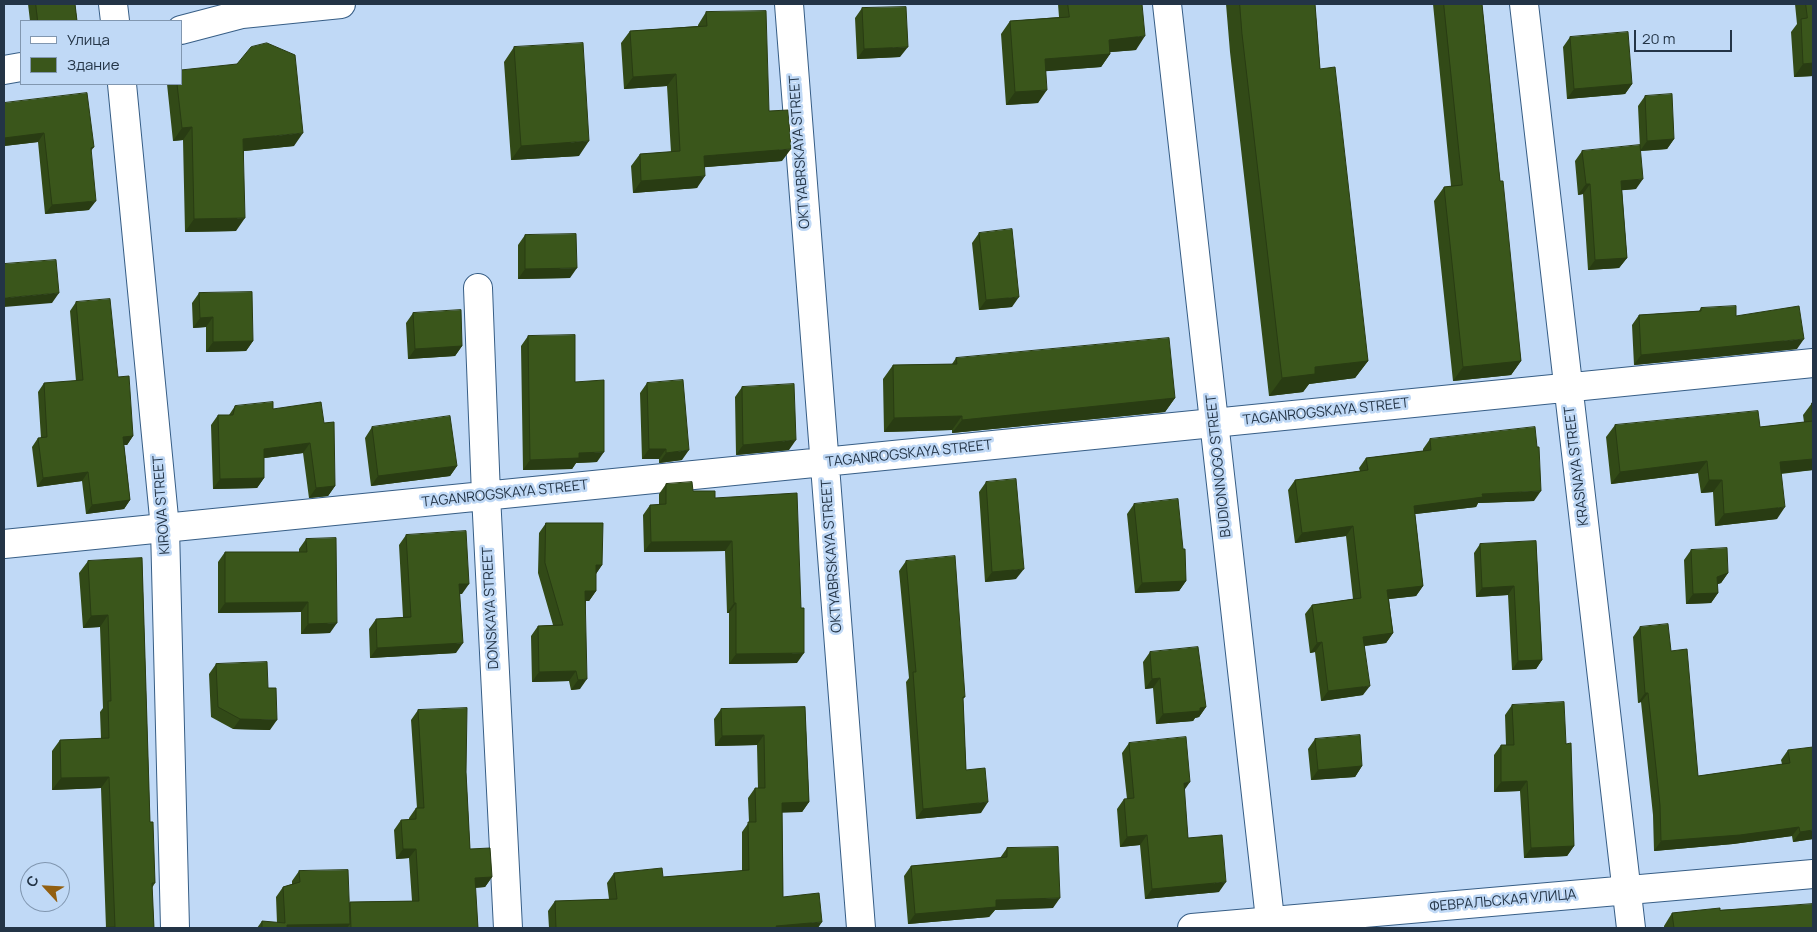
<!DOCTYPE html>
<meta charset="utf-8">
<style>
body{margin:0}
#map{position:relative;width:1817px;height:932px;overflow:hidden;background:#c0d9f6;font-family:Manrope,sans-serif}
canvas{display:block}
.frame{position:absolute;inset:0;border:5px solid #233446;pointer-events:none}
.legend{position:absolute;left:20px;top:20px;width:162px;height:65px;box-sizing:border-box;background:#c0d9f6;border:1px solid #8197b0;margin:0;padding:6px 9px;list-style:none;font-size:15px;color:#233446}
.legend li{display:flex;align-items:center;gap:10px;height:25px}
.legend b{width:25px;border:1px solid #8197b0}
.north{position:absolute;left:20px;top:862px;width:50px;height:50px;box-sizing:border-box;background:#c0d9f6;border:1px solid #8197b0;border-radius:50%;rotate:295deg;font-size:14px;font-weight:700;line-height:20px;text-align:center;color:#233446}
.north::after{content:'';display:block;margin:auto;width:18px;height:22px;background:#925f10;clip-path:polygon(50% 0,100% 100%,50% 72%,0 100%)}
.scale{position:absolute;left:1634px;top:30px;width:98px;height:22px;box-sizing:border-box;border:2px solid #233446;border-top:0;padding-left:6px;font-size:15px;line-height:18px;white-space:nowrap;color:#233446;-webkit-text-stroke:4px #c0d9f6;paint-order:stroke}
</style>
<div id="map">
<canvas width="1817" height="932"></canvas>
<div class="frame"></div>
<ul class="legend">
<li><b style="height:6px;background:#fff"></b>Улица</li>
<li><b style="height:14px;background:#3a561b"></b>Здание</li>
</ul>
<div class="north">С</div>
<div class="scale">20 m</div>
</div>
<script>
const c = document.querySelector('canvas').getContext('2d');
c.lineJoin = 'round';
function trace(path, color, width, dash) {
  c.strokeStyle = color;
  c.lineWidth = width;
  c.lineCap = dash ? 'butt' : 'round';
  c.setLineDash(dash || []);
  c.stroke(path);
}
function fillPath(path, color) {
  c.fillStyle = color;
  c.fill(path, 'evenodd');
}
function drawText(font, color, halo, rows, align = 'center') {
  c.font = font + ' Manrope,sans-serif';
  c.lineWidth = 5;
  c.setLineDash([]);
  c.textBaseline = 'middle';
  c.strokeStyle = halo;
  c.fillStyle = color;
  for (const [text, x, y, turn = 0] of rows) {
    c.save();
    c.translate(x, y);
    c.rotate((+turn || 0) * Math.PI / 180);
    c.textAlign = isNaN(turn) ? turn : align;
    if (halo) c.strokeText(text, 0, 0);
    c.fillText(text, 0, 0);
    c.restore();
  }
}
const minor = new Path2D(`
 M789,4L861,928
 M1524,4L1631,928
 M181,30L242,14L341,4
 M4,70L21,67
 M478,288L486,495L508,928
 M4,544L1813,363
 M1192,928L1813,874`);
const tertiary = new Path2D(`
 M1167,4L1271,928`);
const secondary = new Path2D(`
 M113,4L115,21
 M122,84L165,528L175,928`);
const wall = new Path2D(`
 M28,4H75L77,21H30Z
 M1058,4H1142L1136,50L1110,52V54L1101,67L1046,71L1038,103L1006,105L1001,34L1010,21L1059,17Z
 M1226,4H1315L1320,69L1368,361L1355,378L1309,384L1303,392L1269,396L1230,52Z
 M1433,4H1482L1500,181L1521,361L1511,375L1453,381L1434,201L1444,187L1451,186Z
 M1795,4H1813V76L1794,77L1791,32L1797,24Z
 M862,8L900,57L857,59L855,18Z
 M706,12L769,111L782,161L705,167L697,188L633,193L631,166L640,154L671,152L667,86L624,89L621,43L630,31L698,26V25Z
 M1570,37L1632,84L1625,94L1567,99L1563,47Z
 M514,47L579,156L511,160L504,62Z
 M167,84H181L294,146L244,151L236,231L185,232L183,140L173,141Z
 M1645,96L1674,139L1667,149L1640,151L1636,189L1622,190L1627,258L1619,268L1588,270L1583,194L1578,195L1575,161L1582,151L1640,148L1638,106Z
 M4,103L94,147L91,151L89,210L45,214L38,142L4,146Z
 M979,233L1012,307L979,310L972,243Z
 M525,235L570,278L518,279V245Z
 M199,293L253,341L246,351L206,352V327L193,328L192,303Z
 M76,302L118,377L133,436L127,445H124L130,500L124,509L86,514L82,481L37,487L32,447L38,438H41L38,392L44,383L76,381L70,311Z
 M1701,308L1736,316L1797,349L1634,365L1632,325L1639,315L1699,311Z
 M413,313L462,346L455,356L408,359L406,323Z
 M528,336L575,382L597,462L576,463L572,469L523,470L521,346Z
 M956,358L1175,398L1165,412L952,433V430L884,432L883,379L893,365L952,364Z
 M647,383L682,460L659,463V459H642L640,393Z
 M742,387L789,450L736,455L735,397Z
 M1812,403H1813V470L1781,474L1777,519L1715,526L1713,492L1701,493L1698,473L1611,484L1606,437L1615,425L1760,427L1804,422L1803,415Z
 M235,406L273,409L324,423L335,486L328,496L309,498L303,453L264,458V478L257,488L213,489L211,425L218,415H229Z
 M372,427L457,466L450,476L371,486L365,438Z
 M1430,439L1534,501L1478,503L1476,507L1415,514L1423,586L1416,596L1389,599L1393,633L1386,643L1365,646L1363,695L1321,701L1315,652L1310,653L1305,614L1312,605L1353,599L1346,536L1295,543L1288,490L1295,480L1360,471L1359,468L1366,458L1423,451V449Z
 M986,482L1016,579L985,582L979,492Z
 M666,484L715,498L797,663L729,664V613H727L725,551L644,552L643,515L650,505H659V494Z
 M1134,504L1183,549L1186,581L1179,591L1135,593L1127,514Z
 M546,523L602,565L596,574V591L589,601H586L580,689L571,690L569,681L532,682L531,636L538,626L553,625L538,573L539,533Z
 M406,535L462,594H460L456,653L370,658L369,629L376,619L403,617L399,545Z
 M306,539L330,633L301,634V612L218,613V562L225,552H299V549Z
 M1536,541L1542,660L1536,669L1512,670L1508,595L1476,597L1474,553L1480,544Z
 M1691,550L1728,573L1721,583L1717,584L1718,593L1711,603L1686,604L1684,560Z
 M142,558L150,822L155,883L152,888L154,928H106L101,788L52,790V751L60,740L101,739L100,712L103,708L100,627L83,628L79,573L88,561Z
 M906,561L965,697L963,699L966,770L981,813L916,819L906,682L909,678L899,571Z
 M1640,627L1671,651L1698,776L1782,764L1781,760L1788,750L1813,839L1793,842L1792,836L1733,844L1654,851L1653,815L1641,702L1638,703L1633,637Z
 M1150,652L1206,707L1199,717L1195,718L1193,721L1156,724L1153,688L1145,689L1143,662Z
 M216,664L270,730L233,729L211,717L209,674Z
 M1512,705L1566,744L1574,846L1567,856L1524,858L1520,791L1494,792V755L1501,745H1506L1505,715Z
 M805,707L809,802L802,812H782L783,897L818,928H549L548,911L555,901L609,899L607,883L614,873L663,877L742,871V832L749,822L748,798L755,788H758L757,745L715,746L714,719L721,709Z
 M418,710L466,772L470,849L492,877L485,887L475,888L478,928H257L262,921L277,923L276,897L283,887L292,884V881L299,871L349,903L350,902L412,901L409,858L396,859L394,830L401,820H409V818L416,808H417L411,720Z
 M1315,739L1362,766L1355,777L1311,780L1308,749Z
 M1129,743L1184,790L1188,838L1219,892L1145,899L1140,845L1120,847L1117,809L1124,799H1127L1122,753Z
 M1007,848L1053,908L995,910L989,917L908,924L904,876L911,866L1000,858Z
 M1720,910L1813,928H1664V926L1672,913Z`);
const shadedWall = new Path2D(`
 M1145,36L1136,50L1100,53L1109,40Z
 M908,47L900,57L857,59L864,49Z
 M1110,54L1101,67L1036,72L1045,59Z
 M1813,63V76L1794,77L1803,64Z
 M676,74L667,86L624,89L633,77Z
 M1632,84L1625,94L1567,99L1574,89Z
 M1047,90L1038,103L1006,105L1015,92Z
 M192,127L183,140L173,141L182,128Z
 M44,133L38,142L4,146V138Z
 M303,133L294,146L234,152L243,139Z
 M1674,139L1667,149L1640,151L1647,141Z
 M589,141L579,156L511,160L521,146Z
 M791,149L782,161L695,168L704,156Z
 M705,176L697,188L633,193L641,181Z
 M1643,179L1636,189L1614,191L1621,181Z
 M1586,184H1590L1583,194L1578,195Z
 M96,201L89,210L45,214L52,205Z
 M245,218L236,231L185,232L194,219Z
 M1627,258L1619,268L1588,270L1595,260Z
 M577,268L570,278L518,279L525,269Z
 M59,293L52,303L4,307V298Z
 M1019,297L1012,307L979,310L986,300Z
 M213,317L206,327L193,328L200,318Z
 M1804,339L1797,349L1634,365L1641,355Z
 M253,341L246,351L206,352L213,342Z
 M462,346L455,356L408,359L415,349Z
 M1368,361L1355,378L1309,384L1303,392L1269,396L1282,378L1315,367Z
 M1521,361L1511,375L1453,381L1463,367Z
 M1175,398L1165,412L952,433L962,420Z
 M962,416L952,430L884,432L894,418Z
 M133,436L127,445H117L123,437Z
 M796,440L789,450L736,455L743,445Z
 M310,443L303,453L257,459L264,449Z
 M649,449H666L659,459H642Z
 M689,450L682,460L659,463L666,453Z
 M604,452L597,462L576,463L572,469L523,470L530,460L579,453Z
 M1813,459V470L1772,474L1780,462Z
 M1707,461L1698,473L1611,484L1620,472Z
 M457,466L450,476L371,486L378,476Z
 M88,472L82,481L37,487L43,478Z
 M264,478L257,488L213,489L220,479Z
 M1709,480H1722L1713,492L1701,493Z
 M335,486L328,496L309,498L316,488Z
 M1541,491L1534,501L1478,503L1476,507L1407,515L1414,506L1482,494Z
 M130,500L124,509L86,514L92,505Z
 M1785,507L1777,519L1715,526L1724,514Z
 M1353,526L1346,536L1295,543L1302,533Z
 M732,541L725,551L644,552L651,542Z
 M596,565H602L595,575Z
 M1024,569L1016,579L985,582L992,572Z
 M1728,573L1721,583L1710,587L1717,577Z
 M1186,581L1179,591L1135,593L1142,583Z
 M459,584H469L462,594H452Z
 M1423,586L1416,596L1380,600L1387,590Z
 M1514,586L1508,595L1476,597L1482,588Z
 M585,591H596L589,601H578Z
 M1718,593L1711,603L1686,604L1693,594Z
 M308,602L301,612L218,613L225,603Z
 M734,603H736L729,613H727Z
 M108,615L100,627L83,628L91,616Z
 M337,623L330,633L301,634L308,624Z
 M1393,633L1386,643L1356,647L1363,637Z
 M1322,642L1315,652L1310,653L1317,643Z
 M463,643L456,653L370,658L377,648Z
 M804,653L797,663L729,664L736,654Z
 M1542,660L1536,669L1512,670L1518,661Z
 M576,671L569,681L532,682L539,672Z
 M1160,678L1153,688L1145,689L1152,679Z
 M587,679L580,689L571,690L578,680Z
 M1370,686L1363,695L1321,701L1328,691Z
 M1645,693H1648L1641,702L1638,703Z
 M1206,707L1199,717L1195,718L1193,721L1156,724L1163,714Z
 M240,719L277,720L270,730L233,729Z
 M764,735L757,745L715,746L722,736Z
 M1362,766L1355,777L1311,780L1318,770Z
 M109,777L101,788L52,790L61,778Z
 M1527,781L1520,791L1494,792L1501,782Z
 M1190,782L1183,792L1184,783Z
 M809,802L802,812L775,813L782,803Z
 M988,802L981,813L916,819L923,809Z
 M1799,827L1792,836L1733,844L1654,851L1661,841Z
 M1813,830V839L1793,842L1800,832Z
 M1147,835L1140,845L1120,847L1127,837Z
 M1574,846L1567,856L1524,858L1531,848Z
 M403,849H416L409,858L396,859Z
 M492,877L485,887L468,888L475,878Z
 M1226,882L1219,892L1145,899L1152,889Z
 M1060,898L1053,908L995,910L989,917L908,924L915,914L996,900Z
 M822,922L818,928H775L776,926Z
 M350,924L347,928H285L287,925Z`);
const building = new Path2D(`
 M36,4H75L77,21H38Z
 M1068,4H1142L1145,36L1109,40L1110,54L1045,59L1047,90L1015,92L1010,21L1069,17Z
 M1240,4H1315L1320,69L1335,67L1368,361L1315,367V374L1282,378L1242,34Z
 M1444,4H1482L1500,181H1503L1521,361L1463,367L1444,187L1462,185Z
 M1806,4H1813V63L1803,64L1801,19L1807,18Z
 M906,7L908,47L864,49L862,8Z
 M766,11L769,111L788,110L791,149L704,156L705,176L641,181L640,154L680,151L676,74L633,77L630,31L707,26L706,12Z
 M1628,32L1632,84L1574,89L1570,37Z
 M267,43L295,55L303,133L243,139L245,218L194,219L192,127L182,128L177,84H181V70L237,64L251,47Z
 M583,43L589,141L521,146L514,47Z
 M87,93L94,147L91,148L96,201L52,205L44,133L4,138V103Z
 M1672,94L1674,139L1647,141L1645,96Z
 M1640,145L1643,179L1621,181L1627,258L1595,260L1590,184H1586L1582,151Z
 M1012,229L1019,297L986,300L979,233Z
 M576,234L577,268L525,269V235Z
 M56,260L59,293L4,298V264Z
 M252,292L253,341L213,342V317L200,318L199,293Z
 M110,299L118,377L129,376L133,436L123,437L130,500L92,505L88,472L43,478L38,438L47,437L44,383L83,380L76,302Z
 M1736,306V316L1799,306L1804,339L1641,355L1639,315L1701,311V308Z
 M461,310L462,346L415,349L413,313Z
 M575,335V382L604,380V452L579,453V458L530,460L528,336Z
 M1169,338L1175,398L962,420V416L894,418L893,365L957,364L956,358Z
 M683,380L689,450L666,453V449H649L647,383Z
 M794,384L796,440L743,445L742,387Z
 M273,402V409L321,402L324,423L334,422L335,486L316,488L310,443L264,449V478L220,479L218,415H233L235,406Z
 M1812,403H1813V421Z
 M1758,411L1760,427L1813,421V459L1780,462L1785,507L1724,514L1722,480H1709L1707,461L1620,472L1615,425Z
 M450,416L457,466L378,476L372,427Z
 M1535,427L1537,447H1539L1541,491L1482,494L1483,497L1414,506L1423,586L1387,590L1393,633L1363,637L1370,686L1328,691L1322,642L1317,643L1312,605L1361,598L1353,526L1302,533L1295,480L1368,470L1366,458L1431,450L1430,439Z
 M1016,479L1024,569L992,572L986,482Z
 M692,482L693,491H715V498L797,493L801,608H804V653L736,654V603H734L732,541L651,542L650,505L666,504V484Z
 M1178,499L1183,549H1185L1186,581L1142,583L1134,504Z
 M546,523H603L602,565H596V591H585L587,679L578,680L576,671L539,672L538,626L563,625L545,563Z
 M466,531L469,584H459L463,643L377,648L376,619L411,617L406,535Z
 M336,538L337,623L308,624V602L225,603V552H307L306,539Z
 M1536,541L1542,660L1518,661L1514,586L1482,588L1480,544Z
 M1727,548L1728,573L1717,577L1718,593L1693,594L1691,550Z
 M955,556L965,697H963L966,770L985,768L988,802L923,809L913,672H916L906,561Z
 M142,558L150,822H153L155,883H152L154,928H93L115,927L109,777L61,778L60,740L109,738L108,701H111L108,615L91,616L88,561Z
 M1668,624L1671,651L1687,649L1698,776L1790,763L1788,750L1813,747V830L1800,832L1799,827L1740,835L1661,841L1660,805L1648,693H1645L1640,627Z
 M1198,647L1206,707L1200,708V711L1163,714L1160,678L1152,679L1150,652Z
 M267,662L268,688H276L277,720L240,719L218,707L216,664Z
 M1564,702L1566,744L1571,743L1574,846L1531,848L1527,781L1501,782V745H1514L1512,705Z
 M805,707L809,802L782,803L783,897L819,893L822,922L776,926L777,928H556L555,901L617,899L614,873L662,868L663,877L749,870L748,822H756L755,788H765L764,735L722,736L721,709Z
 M467,708L466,772L470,849L490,848L492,877L475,878L478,928H351L350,902L419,901L416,849H403L401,820L416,819V808H424L418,710Z
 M1360,735L1362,766L1318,770L1315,739Z
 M1186,737L1190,782L1184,783L1188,838L1222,835L1226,882L1152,889L1147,835L1127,837L1124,799L1134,798L1129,743Z
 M1058,847L1060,898L996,900V907L915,914L911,866L1007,857V848Z
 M348,870L350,924L287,925V928H262V921L285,923L283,887L300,882L299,871Z
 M1813,904V928H1674L1672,913L1720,908V910Z`);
const streetNames = [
 ["OKTYABRSKAYA STREET",800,152,-94],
 ["TAGANROGSKAYA STREET",1326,412,-6],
 ["TAGANROGSKAYA STREET",909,454,-6],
 ["BUDIONNOGO STREET",1219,466,-96],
 ["KRASNAYA STREET",1577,466,-97],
 ["TAGANROGSKAYA STREET",505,494,-6],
 ["KIROVA STREET",162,505,-94],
 ["OKTYABRSKAYA STREET",832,556,-94],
 ["DONSKAYA STREET",491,608,-93],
 ["ФЕВРАЛЬСКАЯ УЛИЦА",1503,901,-5]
];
trace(minor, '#375e86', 30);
trace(tertiary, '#375e86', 30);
trace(secondary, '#375e86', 30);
trace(minor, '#fff', 28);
trace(tertiary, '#fff', 28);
trace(secondary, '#fff', 28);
fillPath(wall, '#324a17');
fillPath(shadedWall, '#293c13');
fillPath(building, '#3a561b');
trace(building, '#293c13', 1);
drawText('14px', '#233446', '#c0d9f6', streetNames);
</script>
